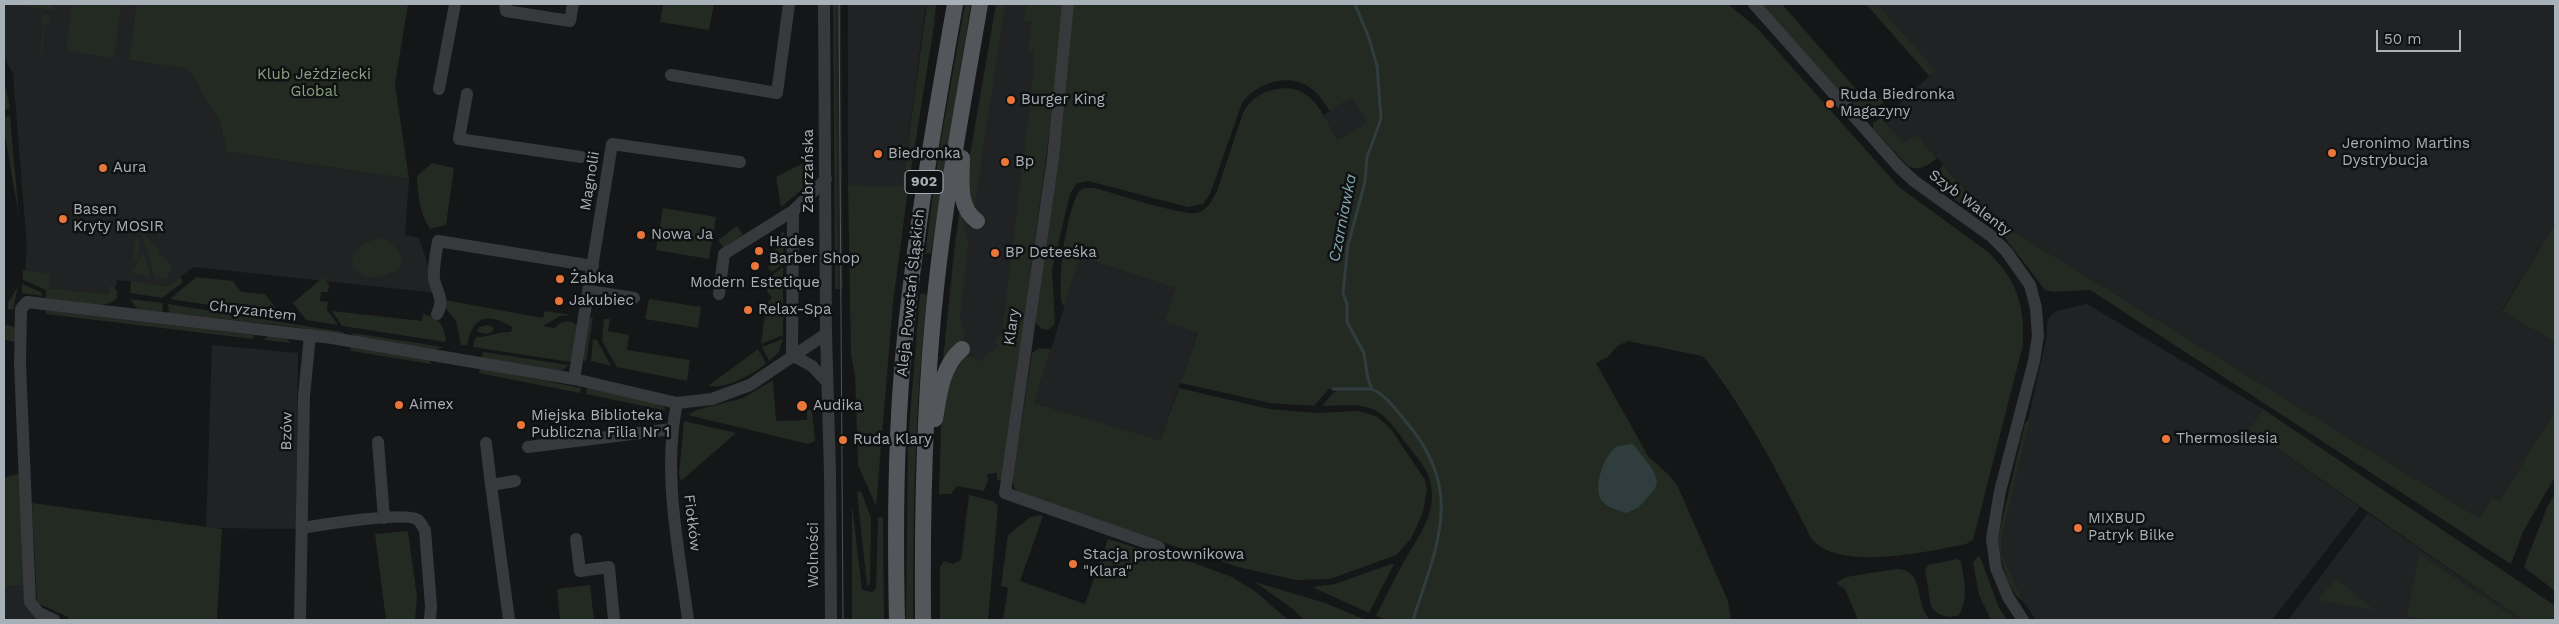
<!DOCTYPE html>
<meta charset="utf-8">
<style>
body{margin:0}
#map{position:relative;width:2559px;height:624px;overflow:hidden;background:#151617;font-family:"Work Sans",sans-serif}
canvas{display:block}
.frame{position:absolute;inset:0;border:5px solid #a8b1b7;pointer-events:none}
.scale{position:absolute;left:2376px;top:30px;width:85px;height:22px;box-sizing:border-box;border:2px solid #a8b1b7;border-top:0;padding-left:6px;font-size:15px;line-height:18px;white-space:nowrap;color:#a8b1b7;-webkit-text-stroke:4px #101112;paint-order:stroke}
</style>
<div id="map">
<canvas width="2559" height="624"></canvas>
<div class="frame"></div>
<div class="scale">50 m</div>
</div>
<script>
const c = document.querySelector('canvas').getContext('2d');
c.lineJoin = 'round';
function fillPath(path, color) {
  c.fillStyle = color;
  c.fill(path, 'evenodd');
}
function trace(path, color, width, dash) {
  c.strokeStyle = color;
  c.lineWidth = width;
  c.lineCap = dash ? 'butt' : 'round';
  c.setLineDash(dash || []);
  c.stroke(path);
}
function drawText(font, color, halo, rows, align = 'center') {
  c.font = font + ' "Work Sans",sans-serif';
  c.lineWidth = 5;
  c.setLineDash([]);
  c.textBaseline = 'middle';
  c.strokeStyle = halo;
  c.fillStyle = color;
  for (const [text, x, y, turn = 0] of rows) {
    c.save();
    c.translate(x, y);
    c.rotate((+turn || 0) * Math.PI / 180);
    c.textAlign = isNaN(turn) ? turn : align;
    if (halo) c.strokeText(text, 0, 0);
    c.fillText(text, 0, 0);
    c.restore();
  }
}
const built = new Path2D(`
 M4,4H136L129,60L188,69L220,123L227,152L409,179L405,235L419,238L437,293L194,267L167,286L117,280L116,287L109,286L108,294L49,288L50,274L25,271L27,248L13,74L4,57Z
 M836,4H841L843,289H838Z
 M848,4H926L902,186L848,185Z
 M996,4H1063L1021,346L950,375L945,338L955,240Z
 M1877,4H2555V224L2502,310L2555,342V410L2500,500L2492,498L2479,518L1990,217L1916,134L1904,144L1883,119L1935,71Z
 M1351,96L1366,122L1338,140L1324,115Z
 M1080,257L1176,288L1198,332L1160,440L1034,403Z
 M2087,304L2263,409L2249,429L2360,507L2272,620H2036L2023,601L2002,555L2001,541L2047,336V323L2050,316L2056,311Z
 M212,345L298,353L296,529L206,528Z
 M2368,513L2523,620H2288Z
 M26,585L25,606L41,617V620H4V587Z`);
const green = new Path2D(`
 M21,4H54L53,10L21,6Z
 M72,4H121L114,58L66,51Z
 M136,4H408L395,84L409,179L227,152L220,123L188,69L129,60Z
 M663,4H714L709,30L660,22Z
 M833,4H836L838,289H835Z
 M927,4H936L934,26L908,189L893,303L876,506L858,465L855,375L851,354L848,185L902,186Z
 M965,4H971L931,253L925,254L939,150Z
 M996,4H1005L974,209L968,198L967,175Z
 M1027,4H1063L1047,152L1002,480H997V473L987,474L988,480L984,491L957,486L951,494H939L942,397L950,375L965,356L974,357L978,362L999,346L995,341L1002,334L1034,70L1033,51L1028,50L1032,22L1024,21Z
 M1073,4H1728L1757,28L1899,187L1988,252C2017,280 2025,306 2023,345L1973,540L1966,544C1929,551 1838,573 1811,538C1780,477 1749,415 1707,361L1702,356L1628,341L1617,346L1608,357L1596,363L1648,456L1670,476L1678,487L1728,601L1731,620H1387L1376,616C1385,598 1394,579 1404,562C1419,534 1440,511 1429,477C1425,465 1413,453 1405,442C1378,402 1368,404 1322,406L1333,393L1342,388L1329,389L1314,406L1270,403L1180,383L1198,333L1165,321L1176,288L1080,257L1065,305L1062,304C1057,277 1066,214 1079,191L1084,188H1095C1113,193 1183,216 1197,213C1208,210 1212,200 1217,191L1243,113C1250,100 1259,93 1273,90C1310,80 1323,114 1338,140L1366,122L1351,97L1330,111C1324,103 1318,92 1309,87C1287,72 1256,84 1242,103L1210,194L1203,204L1188,207L1088,181L1077,183L1070,194L1052,270L1055,324L1048,330L1042,329L1036,323V316L1058,153Z
 M1761,4H1782L1863,97H1880L1884,102L1862,120Z
 M1866,4H1877L1936,71L1929,76Z
 M43,14L50,15L49,23H46L42,53H40L44,23L41,22Z
 M4,80L10,108L4,110Z
 M10,116L19,217L4,130V117Z
 M1882,117H1885L1883,120L1904,143L1916,134L1937,158C1928,165 1920,172 1908,166L1873,129V123Z
 M807,161L812,168V181L781,207L776,177Z
 M432,163L454,168L446,225L430,229C419,210 418,197 417,176Z
 M1943,165L1990,217L2479,518L2492,498L2500,500L2555,410V477L2523,532L2511,564L2090,290L2053,292L2045,290L1999,230L1944,192L1937,178L1938,171Z
 M960,207L968,243L960,318L965,333L962,341L942,369Z
 M663,208L716,217L709,259L656,250Z
 M2555,224V342L2502,311Z
 M737,226L743,234L724,248L718,240Z
 M140,229L159,251V255L163,256L173,268L165,279L155,277Z
 M784,232L783,264L772,272L768,267L772,260L770,257L773,255L771,252L776,249L773,244L777,242L778,235Z
 M380,237C390,239 403,254 402,264C390,279 366,283 353,267L352,255L360,246Z
 M135,239H138C141,249 140,259 132,265Z
 M143,252L151,277L132,273V269L136,267Z
 M783,267V335L761,344L766,304L772,298L767,291L770,277Z
 M23,270L51,274L49,288L108,294L109,286H113L117,291V297C108,313 63,301 46,299V290L23,280Z
 M180,277L183,282L162,298L130,293L131,281L167,286Z
 M196,277L233,281L241,292L265,294L276,308L270,314L170,299Z
 M323,277L329,285L328,292H321L320,301L328,302L327,310L338,325L306,320L293,303Z
 M22,284L41,292L43,296L22,293Z
 M18,286L13,310L8,309V303Z
 M924,293L927,296C915,404 913,511 913,620H906L908,442L920,294Z
 M130,299L163,303L162,312L137,309Z
 M649,299L701,307L698,328L645,319Z
 M445,300L543,318L545,311L572,315L560,316L543,326L555,328C561,320 572,319 578,327L571,362L473,347L474,341L477,337C490,337 499,331 511,332L512,327C486,311 473,317 467,345H461L456,321L446,309Z
 M168,304L343,332L345,335L288,326L169,313Z
 M45,310L254,335L253,339L46,314Z
 M332,311L422,321L423,314C439,316 445,327 446,342L342,326Z
 M590,318H593L586,361L583,360Z
 M604,319H610L608,331L629,335L627,350L690,360L687,381L617,367L602,341Z
 M4,324L16,327L15,342L4,340Z
 M488,325L494,328L492,332L486,334L477,332L479,327Z
 M353,333L443,347L435,350L351,336Z
 M269,335L285,337L291,343L264,340Z
 M593,339L597,340L611,366L591,361Z
 M783,339L779,352L769,361L762,347Z
 M350,347L429,360L431,364L351,351Z
 M1039,348L1051,349L1034,403L1160,440L1179,388L1269,409L1316,413L1359,411L1376,416L1391,429L1425,480L1427,488L1423,512L1411,539L1396,555L1330,579L1296,580L1238,567L1025,497L1014,488L1013,478L1032,353Z
 M758,349L766,363L762,367C746,377 727,389 708,386Z
 M483,352L569,365L560,372L482,358Z
 M480,368L581,388L580,393L479,373Z
 M773,380L776,421L807,420V410H812L815,441L808,444L688,415L696,410L743,398Z
 M587,388L661,404L667,411L586,394Z
 M2263,409L2554,605L2555,620H2523L2249,429Z
 M2030,418L2001,541L2002,555L2023,601C2007,592 2000,555 1998,538L2025,423Z
 M684,421L736,433L681,481L679,474Z
 M20,473L26,585L4,587V478Z
 M861,491L871,518L870,585L867,586L857,492Z
 M2555,494V591L2524,567L2547,507Z
 M969,495L993,501L998,506L988,620H940V567L944,561L953,564L961,560Z
 M32,503L222,529L217,620H68V617L37,603Z
 M852,504L862,590L872,592L876,589L878,517H883L884,620H852Z
 M1039,515L1043,516L1020,581L1085,604L1108,539L1166,557H1178L1232,577L1256,592L1288,620H1003L1008,588L1001,586L1008,535L1030,517Z
 M408,531L417,597L415,620H386L375,534Z
 M2419,554L2518,620H2433L2407,616Z
 M1977,557H1980L1999,608L2007,620H1991L1979,595L1973,563Z
 M1957,559L1961,561C1964,581 1969,597 1959,615C1950,619 1936,616 1931,606L1925,570L1928,565Z
 M1391,564H1394L1369,613L1312,587L1335,584Z
 M1896,569C1927,570 1913,604 1931,620H1858L1845,589L1836,583L1846,577Z
 M2336,578L2374,610L2318,600Z
 M1255,582L1325,603L1366,620H1304L1294,610Z
 M590,585L594,620H560L557,589Z`);
const water = new Path2D(`
 M1633,444L1653,470L1657,481L1655,489L1639,507L1627,513C1618,510 1608,508 1602,501C1592,489 1604,453 1617,447C1621,445 1628,445 1633,444Z`);
const stream = new Path2D(`
 M1355,4L1369,38L1377,66L1381,119L1367,157L1365,182L1348,245L1343,293L1347,304V322L1364,353L1368,379L1372,389C1387,396 1396,410 1407,423C1465,491 1437,545 1413,620
 M1333,389H1372`);
const minor = new Path2D(`
 M505,4L506,11L570,21L573,4
 M824,4L826,334L830,472L831,620
 M1068,4L1053,158L1005,493L1159,547
 M1754,4L1899,167L1914,181L1991,236L2006,251L2030,285L2036,308L2038,336L2034,361L2000,491L1992,539L1996,568L2008,597L2023,620
 M671,75L777,93L789,4
 M439,89L455,4
 M467,94L459,139L581,157
 M589,291L634,298
 M719,294L724,254L793,211
 M437,314C445,299 437,293 434,279C433,268 436,253 438,241L593,266
 M792,355L793,211L826,179
 M792,355L812,366L827,382
 M574,379L612,144L740,162
 M677,403C662,474 679,549 688,620
 M378,442L384,518
 M486,443L491,485
 M528,447L672,429
 M302,528C321,525 406,511 418,520C421,522 423,528 425,530L431,606L430,620
 M576,539L580,571L609,567L614,620
 M54,620L39,613L30,602L20,364L21,309L27,302L332,338L574,379L677,403L712,399L750,385L826,334
 M300,620L304,396L310,335
 M509,620L491,485L515,481`);
const major = new Path2D(`
 M962,158C962,178 957,208 977,221
 M935,419C939,395 942,365 962,349
 M897,620C895,530 895,438 904,348C915,232 935,118 955,4
 M923,620C922,509 924,398 936,288C946,193 964,98 980,4`);
const tram = new Path2D(`
 M839,4L843,620`);
const markers = [
 [1011,100,5,"#ea763b"],
 [1830,104,5,"#ea763b"],
 [2332,153,5,"#ea763b"],
 [878,154,5,"#ea763b"],
 [1005,162,5,"#ea763b"],
 [103,168,5,"#ea763b"],
 [63,219,5,"#ea763b"],
 [641,235,5,"#ea763b"],
 [759,251,5,"#ea763b"],
 [995,253,5,"#ea763b"],
 [755,266,5,"#ea763b"],
 [560,279,5,"#ea763b"],
 [559,301,5,"#ea763b"],
 [748,310,5,"#ea763b"],
 [399,405,5,"#ea763b"],
 [802,406,6,"#ea763b"],
 [521,425,5,"#ea763b"],
 [2166,439,5,"#ea763b"],
 [843,440,5,"#ea763b"],
 [2078,528,5,"#ea763b"],
 [1073,564,5,"#ea763b"]
];
const shields = [
 [924,182,38]
];
const shieldNames = [
 ["902",924,182]
];
const parkNames = [
 ["Klub Jeżdziecki",314,75],
 ["Global",314,92]
];
const poiNames = [
 ["Ruda Biedronka",1840,95],
 ["Magazyny",1840,112],
 ["Burger King",1021,100],
 ["Jeronimo Martins",2342,144],
 ["Dystrybucja",2342,161],
 ["Biedronka",888,154],
 ["Bp",1015,162],
 ["Aura",113,168],
 ["Basen",73,210],
 ["Kryty MOSIR",73,227],
 ["Nowa Ja",651,235],
 ["Hades",769,242],
 ["Barber Shop",769,259],
 ["BP Deteeśka",1005,253],
 ["Żabka",570,279],
 ["Modern Estetique",755,283,"center"],
 ["Jakubiec",569,301],
 ["Relax-Spa",758,310],
 ["Aimex",409,405],
 ["Audika",813,406],
 ["Miejska Biblioteka",531,416],
 ["Publiczna Filia Nr 1",531,433],
 ["Thermosilesia",2176,439],
 ["Ruda Klary",853,440],
 ["MIXBUD",2088,519],
 ["Patryk Bilke",2088,536],
 ["Stacja prostownikowa",1083,555],
 ["\"Klara\"",1083,572]
];
const streetNames = [
 ["Zabrzańska",809,171,-90],
 ["Magnolii",590,181,-81],
 ["Szyb Walenty",1970,203,37],
 ["Aleja Powstań Śląskich",911,293,-84],
 ["Chryzantem",253,311,7],
 ["Klary",1012,327,-82],
 ["Bzów",287,431,-89],
 ["Fiołków",692,523,83],
 ["Wolności",814,555,-90]
];
const waterNames = [
 ["Czarniawka",1343,218,-79]
];
fillPath(built, '#212224');
fillPath(green, '#232a22');
fillPath(water, '#2f3d3f');
trace(stream, '#2f3d3f', 3);
trace(minor, '#37393c', 12);
trace(major, '#53575b', 16);
trace(tram, '#4e5255', 1);
for (const [x, y, r, color] of markers) {
  const dot = new Path2D();
  dot.arc(x, y, r, 0, 2 * Math.PI);
  c.fillStyle = color;
  c.fill(dot);
  trace(dot, '#101112', 2);
}
for (const [x, y, w] of shields) {
  const box = new Path2D();
  box.roundRect(x - w / 2, y - 11.5, w, 23, 4);
  c.fillStyle = '#101112';
  c.fill(box);
  trace(box, '#a8b1b7', 1);
}
drawText('bold 14px', '#a8b1b7', null, shieldNames);
drawText('15px', '#88a180', '#101112', parkNames);
drawText('15px', '#a8b1b7', '#101112', poiNames, 'left');
drawText('15px', '#a8b1b7', '#101112', streetNames);
drawText('italic 16px', '#80a9b0', '#101112', waterNames);
</script>
